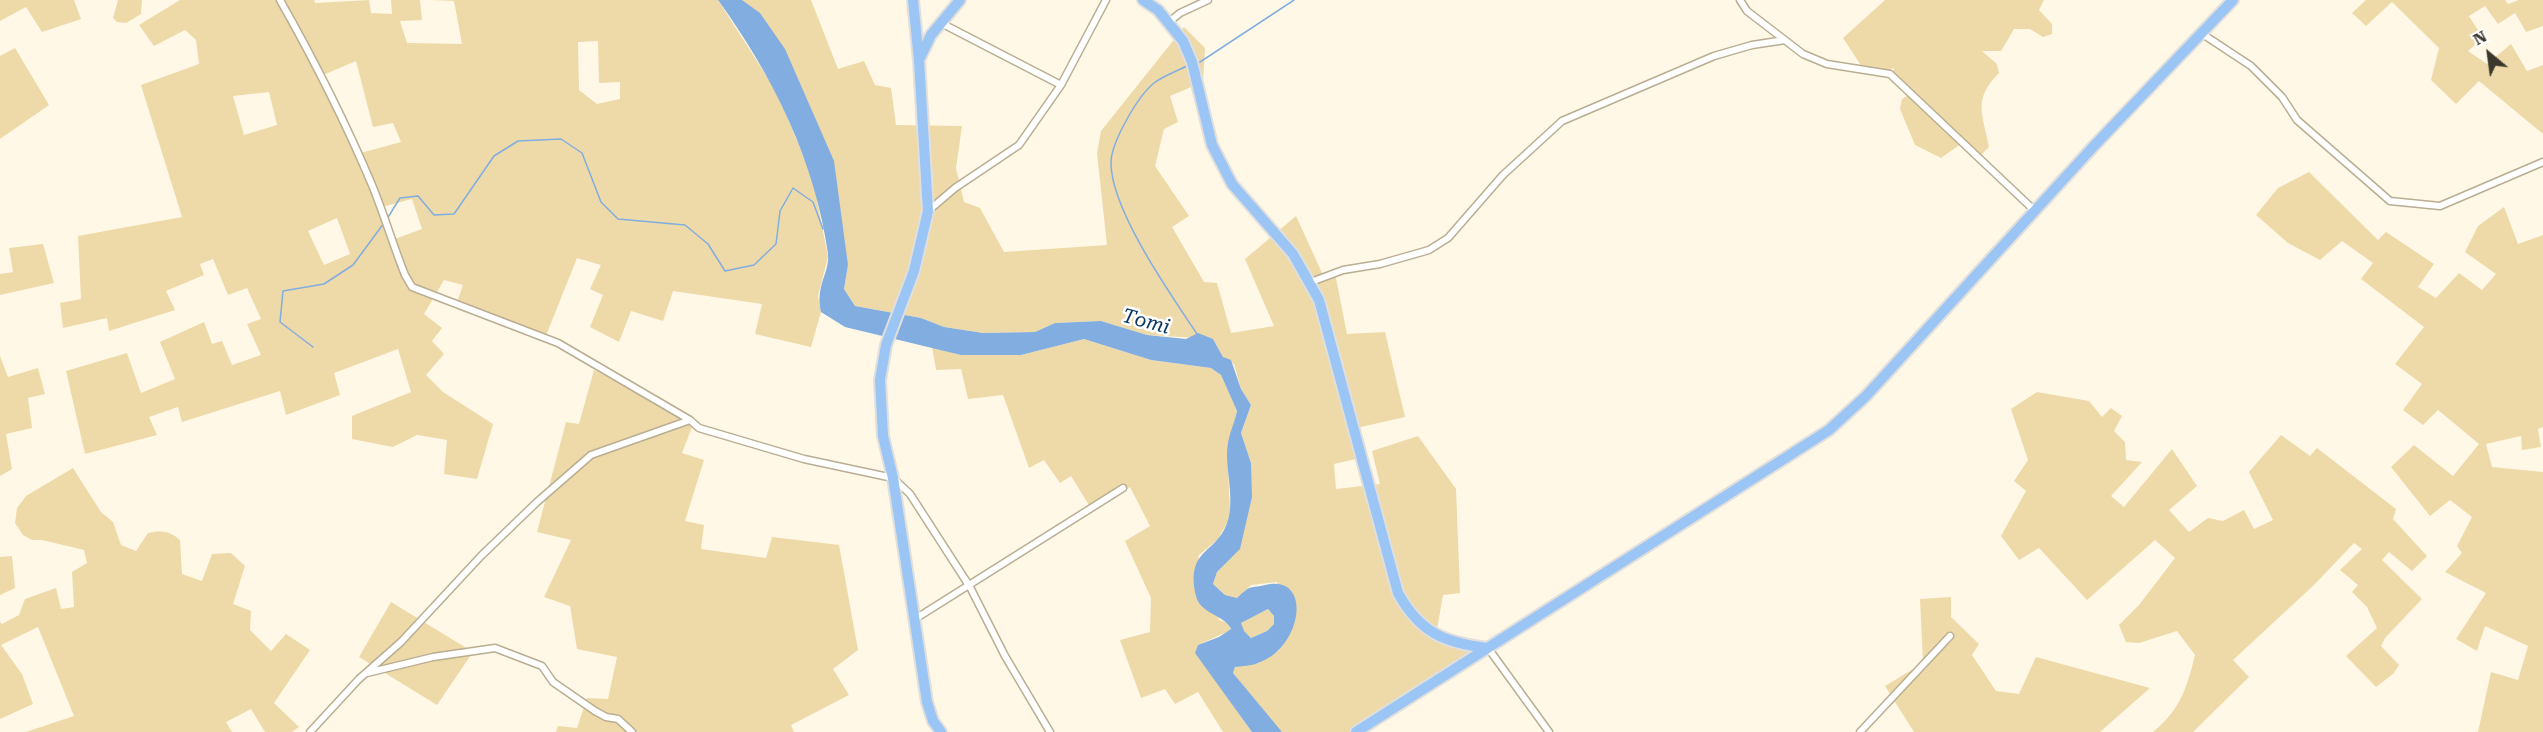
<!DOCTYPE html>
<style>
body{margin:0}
#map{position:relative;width:2543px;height:732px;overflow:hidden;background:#fff8e6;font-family:"Roboto Serif",serif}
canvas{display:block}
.north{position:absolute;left:2459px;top:24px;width:60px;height:60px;-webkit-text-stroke:4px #fff;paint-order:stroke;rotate:331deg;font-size:16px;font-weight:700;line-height:24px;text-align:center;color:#3b372c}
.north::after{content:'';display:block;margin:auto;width:21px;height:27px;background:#3b372c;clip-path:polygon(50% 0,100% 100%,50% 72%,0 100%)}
</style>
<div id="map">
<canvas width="2543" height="732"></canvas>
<div class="north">N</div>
</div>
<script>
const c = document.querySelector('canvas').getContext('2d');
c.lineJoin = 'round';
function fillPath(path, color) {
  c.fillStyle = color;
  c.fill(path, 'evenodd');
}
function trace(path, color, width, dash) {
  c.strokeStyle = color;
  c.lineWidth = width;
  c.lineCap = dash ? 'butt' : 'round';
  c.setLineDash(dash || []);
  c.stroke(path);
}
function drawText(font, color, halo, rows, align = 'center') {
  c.font = font + ' "Roboto Serif",serif';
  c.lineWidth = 5;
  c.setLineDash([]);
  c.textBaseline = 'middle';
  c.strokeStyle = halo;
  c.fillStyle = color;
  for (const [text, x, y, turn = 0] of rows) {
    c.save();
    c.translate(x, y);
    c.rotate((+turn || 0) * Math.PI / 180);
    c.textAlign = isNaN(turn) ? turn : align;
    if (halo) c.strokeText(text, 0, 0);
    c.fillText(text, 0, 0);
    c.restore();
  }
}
const green = new Path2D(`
 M0,0H74L81,19L42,32L26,7L0,21Z
 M118,0H142L141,14L126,23L117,22L113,18Z
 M180,0H314L315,3L369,0L371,13L392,14L391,0H420L422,20L400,21L407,43L462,44L454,1L431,0H718L776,91L813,179L828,257L818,296L821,312L811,347L755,334L762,304L673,291L663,321L631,311L619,342L590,327L603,295L590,289L601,265L577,258L545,338L455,308L463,285L444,280L424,314L442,328L432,341L444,354L426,375L443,392L493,424L477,479L444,474L447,440L417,435L393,447L352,439V416L411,392L398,349L334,373L340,395L286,415L280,391L182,422L178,407L149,417L157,435L85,454L66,371L127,353L141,393L175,379L160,342L204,322L212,344L222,341L232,365L261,355L247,324L261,319L247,288L228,295L213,259L200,264L204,275L166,291L175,310L109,331L107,318L63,328L60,303L81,299L78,236L182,217L141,85L199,64L196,40L185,30L154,46L139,25ZM598,41L599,83L620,82V99L597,104L579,90L578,42ZM356,61L373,127L393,123L401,142L357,154L321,76ZM269,92L277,125L244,135L233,96ZM412,199L422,229L392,240L382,207ZM337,218L350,254L324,265L308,231Z
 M742,0H811L838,69L864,61L875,85L891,88L896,125L962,126L956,168L964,202L980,208L1004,252L1107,245L1097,153L1101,131L1184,27L1205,48L1203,82L1170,96L1178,122L1164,129L1155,166L1189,216L1172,227L1204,282L1217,283L1231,333L1274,326L1245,259L1296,216L1323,275L1335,273L1347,334L1385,332L1405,417L1352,429L1360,458L1334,464L1336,489L1380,484L1372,451L1418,436L1456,489L1460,593L1443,595L1436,635L1476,654L1363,723L1368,732H1283L1279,730L1233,673L1235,667L1259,663L1279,650L1277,582L1251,585L1237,598L1225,595L1213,584L1217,572L1240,548L1251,463L1241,433L1251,405L1241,389L1234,364L1223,357L1213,339L1147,335L1101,321L1055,323L1035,332L983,333L944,327L921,318L855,306L844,289L848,265Z
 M1885,0H2044L2039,10L2052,24V34L2043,37L2030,29H2014L2001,51H1982L1997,64L1999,73C1972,100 1983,114 1989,147L1979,157L1970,154L1969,144L1965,141L1941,158L1915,145L1900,109L1902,99L1914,92L1891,82L1894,68L1886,71L1862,67L1843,38Z
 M2366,0H2505L2508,4L2519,0H2543V26L2526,32L2515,13L2498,24L2485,6L2469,16L2483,38L2468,51L2487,64L2511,44L2527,71L2543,65V134L2479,81L2456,104L2431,80L2439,48L2392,2L2366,26L2352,13Z
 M15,48L49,105L0,139V56Z
 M2309,172L2378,240L2386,232L2434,264L2418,287L2436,298L2459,273L2482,290L2496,274L2465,252L2478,226L2504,207L2518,244L2543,235V427L2538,429L2541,447L2522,450L2521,436L2486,444L2492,467L2543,472V732H2478L2491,672L2518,680L2528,646L2485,626L2477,651L2456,639L2486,593L2445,572L2462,553L2457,546L2472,517L2450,500L2430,516L2391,467L2414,445L2453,476L2479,444L2438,410L2423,425L2403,410L2422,384L2395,364L2424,327L2361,279L2373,263L2342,241L2320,260L2288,243L2256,215L2278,188Z
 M43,244L54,283L0,295V274L13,272L9,248Z
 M1084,339L1151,360L1211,368L1221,375L1237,411L1227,453L1230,507L1228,521L1218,539L1198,556L1219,620L1228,623L1231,630L1198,645L1196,653L1252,732H1223L1198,692L1175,704L1165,689L1141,698L1120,640L1150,632L1151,598L1125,541L1150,526L1130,487L1092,510L1071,476L1060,483L1044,460L1029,468L1003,395L968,399L961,369L936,370L932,347L961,355H1021Z
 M0,356L8,377L38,368L45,394L28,398L32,428L6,434L12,469L0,476Z
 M594,370L694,422L682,453L704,460L685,521L704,525L701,549L766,558L772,537L839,545L858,650L833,669L849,695L791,725L794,732H556L558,726L577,728L587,698L608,699L617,657L577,649L570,606L544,597L571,540L537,532L566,422L579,424Z
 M2037,392L2089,401L2102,417L2111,408L2122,416L2114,431L2125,442L2126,460L2142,462L2111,496L2124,507L2172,449L2197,486L2169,510L2189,532L2208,518L2223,521L2244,510L2254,529L2273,520L2249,472L2281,435L2310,456L2317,448L2396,509L2393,519L2427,556L2412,571L2389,552L2382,560L2422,599L2385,638L2381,646L2399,665L2393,674L2376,687L2346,656L2377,628L2367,607L2352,592L2358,585L2340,570L2362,549L2354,543L2314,585L2233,660L2249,677L2193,732H2153C2180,710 2187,688 2195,655L2177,631L2139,643L2126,642L2119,625L2139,605L2175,558L2155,540L2087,600L2039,548L2019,560L2001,536L2026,491L2014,481L2028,460L2011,409Z
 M73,468L101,512L113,522L121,545L136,551L148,533C161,530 170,531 180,540L182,574L202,581L212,554L231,553L245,566L233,604L251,611L250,630L271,651L286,634L310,650L274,703L299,727L292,732H265L251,709L226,722L232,732H26L74,716L38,627L1,645L22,674L33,704L0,719V622L2,624L19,615L25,599L56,588L61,609L74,607L72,572L87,563L84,550L42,540H32L23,535L15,523L17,508L26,496Z
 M12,556L15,588L0,595V557Z
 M1951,597V617L1979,644L1972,655L1996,691L2019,694L2036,657L2150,688L2100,732H1914L1885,686L1923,663L1920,599Z
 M391,602L473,652L437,705L359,657Z
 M1268,609L1274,616V624L1267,631L1251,638L1243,631L1241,623Z`);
const water = new Path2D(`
 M718,0H742L760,13L785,49L834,161L848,265L844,289L855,306L921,318L944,327L983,333L1035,332L1055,323L1101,321L1147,335L1186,339L1198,333L1213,339L1223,357L1231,360L1241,389L1251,405L1241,433L1251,463L1252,497L1240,549L1217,572L1213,584L1225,595L1237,598C1252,584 1247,589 1265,585C1313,573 1303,648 1258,663C1251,666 1242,666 1235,667L1233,673L1282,732H1252L1195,653L1198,645L1219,637L1231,629C1225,615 1200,614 1196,596C1185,547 1218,555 1228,520C1234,500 1227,475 1227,455C1227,436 1234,426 1237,411L1221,375L1211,368L1151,360L1084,339L1021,355H961L845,327L821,312C815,285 830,273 828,254C815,161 773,76 718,0ZM1268,609L1274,616V624L1267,631L1251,638L1244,631L1241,623Z`);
const stream = new Path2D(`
 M1197,64L1294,0
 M1187,66C1177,71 1163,76 1154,83C1138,96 1111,142 1111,163C1111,210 1171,295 1197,334
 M387,219L400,198L418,196L434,215L454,214L494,156L518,141L561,139L582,153L601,202L618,219L685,225L708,244L725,271L754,265L776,244L780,211L793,188L813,202L823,229
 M313,347L280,322L283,291L324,284L353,265L384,223`);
const street = new Path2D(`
 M280,0C314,60 345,121 372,185C384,214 393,245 405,275L412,287L558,343L690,420L699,428L804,459L893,478L910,494L970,587L1005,656L1050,732
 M1740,0L1747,11L1803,54L1827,64L1890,74L2035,211
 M1169,22L1180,13L1208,0
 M941,23L1061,85
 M2201,33L2251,66L2282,97L2297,120L2390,201L2440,206L2543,162
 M928,211L955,188L1019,145L1061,85L1106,0
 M1311,282L1343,270L1380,264L1429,250L1448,238L1503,175L1562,121L1714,56L1752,45L1785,40
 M915,619L1123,488
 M1488,648L1549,732
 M367,673L433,657L495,648L542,666L553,682L595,711L606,717L618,719L632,732
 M310,732L359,679L401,642L481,556L537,502L591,455L690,420
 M1860,732L1950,636`);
const primary = new Path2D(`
 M913,0L919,61L928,211L914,271L886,345L880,380L883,436L893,478L927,702L933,721L941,732
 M1143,0L1158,10L1183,41L1192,62L1212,145L1232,184L1293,254L1319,300L1398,593C1420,633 1445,643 1488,648
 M920,58L931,35L960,0
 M1356,732L1829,430L1866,396L2092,148L2233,0`);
const waterNames = [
 ["Tomi",1146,322,15]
];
fillPath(green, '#eedaa9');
fillPath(water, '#81ade1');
trace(stream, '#81ade1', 1.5);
trace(street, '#b9ae92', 9);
trace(primary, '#e0dfdd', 14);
trace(street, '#fff', 6);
trace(primary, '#9ac5f4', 10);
drawText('italic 20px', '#063765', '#fff', waterNames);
</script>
